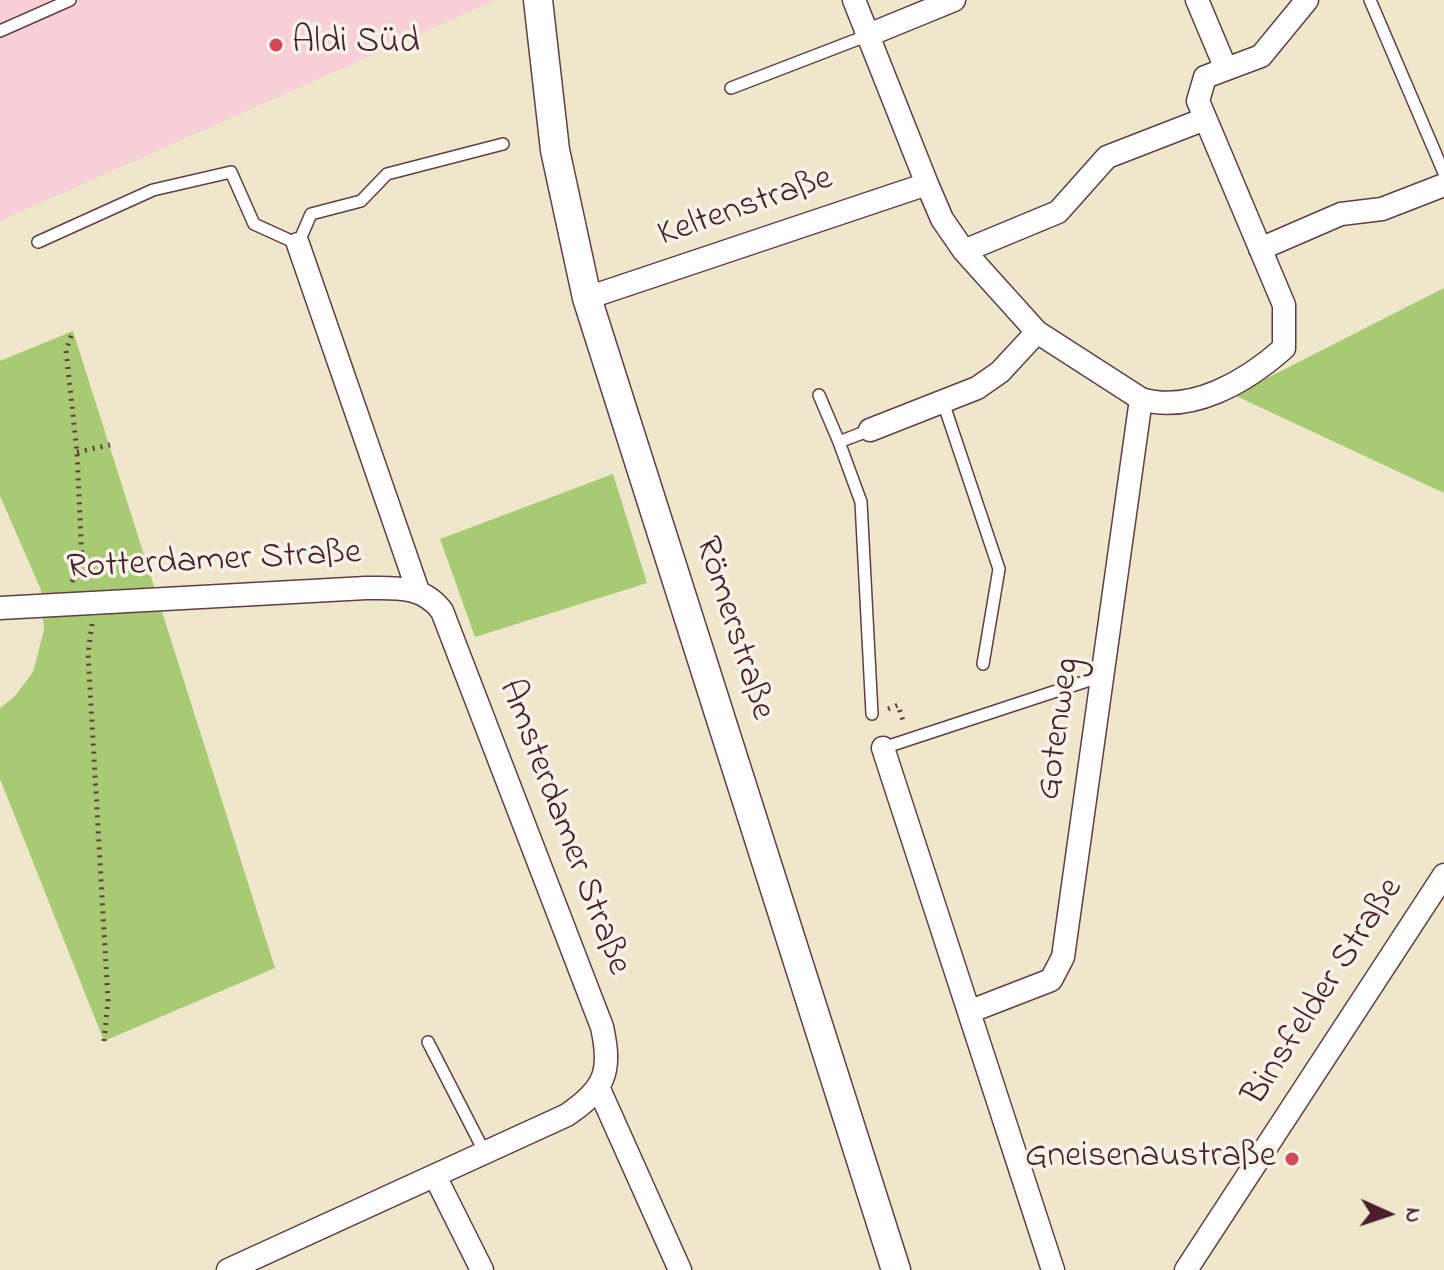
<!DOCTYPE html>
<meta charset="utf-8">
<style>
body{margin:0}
#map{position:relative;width:1444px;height:1270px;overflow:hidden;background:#eee7cc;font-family:"Indie Flower",sans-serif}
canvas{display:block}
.north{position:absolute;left:1348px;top:1174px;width:80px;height:80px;-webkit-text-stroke:6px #f7f3e8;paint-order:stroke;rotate:93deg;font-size:22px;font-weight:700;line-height:32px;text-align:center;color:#4a1f2b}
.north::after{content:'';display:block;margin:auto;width:28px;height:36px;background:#4a1f2b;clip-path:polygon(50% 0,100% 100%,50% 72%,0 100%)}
</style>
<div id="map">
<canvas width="1444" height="1270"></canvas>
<div class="north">N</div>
</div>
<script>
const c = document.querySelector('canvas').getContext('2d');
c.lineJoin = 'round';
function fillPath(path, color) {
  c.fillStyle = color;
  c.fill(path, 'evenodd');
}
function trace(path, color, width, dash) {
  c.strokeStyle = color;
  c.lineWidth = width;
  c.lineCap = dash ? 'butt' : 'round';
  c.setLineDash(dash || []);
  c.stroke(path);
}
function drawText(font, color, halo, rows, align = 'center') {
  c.font = font + ' "Indie Flower",sans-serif';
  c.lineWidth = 7;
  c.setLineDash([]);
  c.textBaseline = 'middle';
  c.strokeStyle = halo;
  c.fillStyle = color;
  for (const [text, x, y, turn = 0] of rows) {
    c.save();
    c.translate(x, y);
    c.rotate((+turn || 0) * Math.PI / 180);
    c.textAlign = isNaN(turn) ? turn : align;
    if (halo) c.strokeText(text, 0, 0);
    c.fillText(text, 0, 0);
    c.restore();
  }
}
const built = new Path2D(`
 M0,0H496L0,221Z`);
const green = new Path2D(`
 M1444,288V493L1234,395Z
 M73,331L275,968L104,1041L0,779V708L15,696L33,672L44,630L41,590L0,496V361Z
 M613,474L647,583L475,637L440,539Z`);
const path = new Path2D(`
 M77,452L110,445
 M82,562L88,580
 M72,582L82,562L77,452L66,350L73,331
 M92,624L88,653L108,1001L104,1041
 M888,709L898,705L904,724`);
const service = new Path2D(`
 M1370,0L1444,173
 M0,31L70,0
 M731,88L866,36
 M38,242L153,190L231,172L254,224L298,244L311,214L361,201L387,174L503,144
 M819,395L839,442
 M943,402L999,569L983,664
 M870,430L839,442L861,502L872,714
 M883,748L1102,676
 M428,1042L485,1153`);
const minor = new Path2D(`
 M854,0L927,184L942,219L964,251L1037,332L1141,399C1191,414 1246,382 1284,348V305L1198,101L1205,77L1261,56L1307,0
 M1197,0L1226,69
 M866,36L954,0
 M298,244L418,591
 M1260,249L1341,214L1382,209L1444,185
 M964,251L1058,212L1107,157L1205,119
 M587,298L927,184
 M870,430L977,388L1000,372L1037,332
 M0,608L366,588C396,588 423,585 442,611L602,1027C612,1072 605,1089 567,1115L228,1270
 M883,748L1053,1270
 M971,1011L1051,980L1063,957L1141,399
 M599,1089L680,1270
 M435,1176L482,1270
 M1186,1270L1444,875`);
const tertiary = new Path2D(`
 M538,0L555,150L587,298L896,1270`);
const markers = [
 [276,45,8,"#d1495b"],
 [1292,1159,8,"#d1495b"]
];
const poiNames = [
 ["Aldi Süd",292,45],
 ["Gneisenaustraße",1276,1159,"right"]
];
const streetNames = [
 ["Keltenstraße",746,209,-19],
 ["Rotterdamer Straße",214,563,-3],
 ["Römerstraße",732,629,72],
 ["Gotenweg",1061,729,-82],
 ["Amsterdamer Straße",562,828,69],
 ["Binsfelder Straße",1325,993,-57]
];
fillPath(built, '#f6cfd7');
fillPath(green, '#a7ca73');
trace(service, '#633d43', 14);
trace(minor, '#633d43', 25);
trace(tertiary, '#633d43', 31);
trace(path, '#633d43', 5, [2, 6]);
trace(service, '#fff', 11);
trace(minor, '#fff', 22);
trace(tertiary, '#fff', 28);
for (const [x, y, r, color] of markers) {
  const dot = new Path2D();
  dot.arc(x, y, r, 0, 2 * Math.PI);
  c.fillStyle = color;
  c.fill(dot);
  trace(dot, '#f7f3e8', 3);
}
drawText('36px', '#4a1f2b', '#f7f3e8', poiNames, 'left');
drawText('36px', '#4a1f2b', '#f7f3e8', streetNames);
</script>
